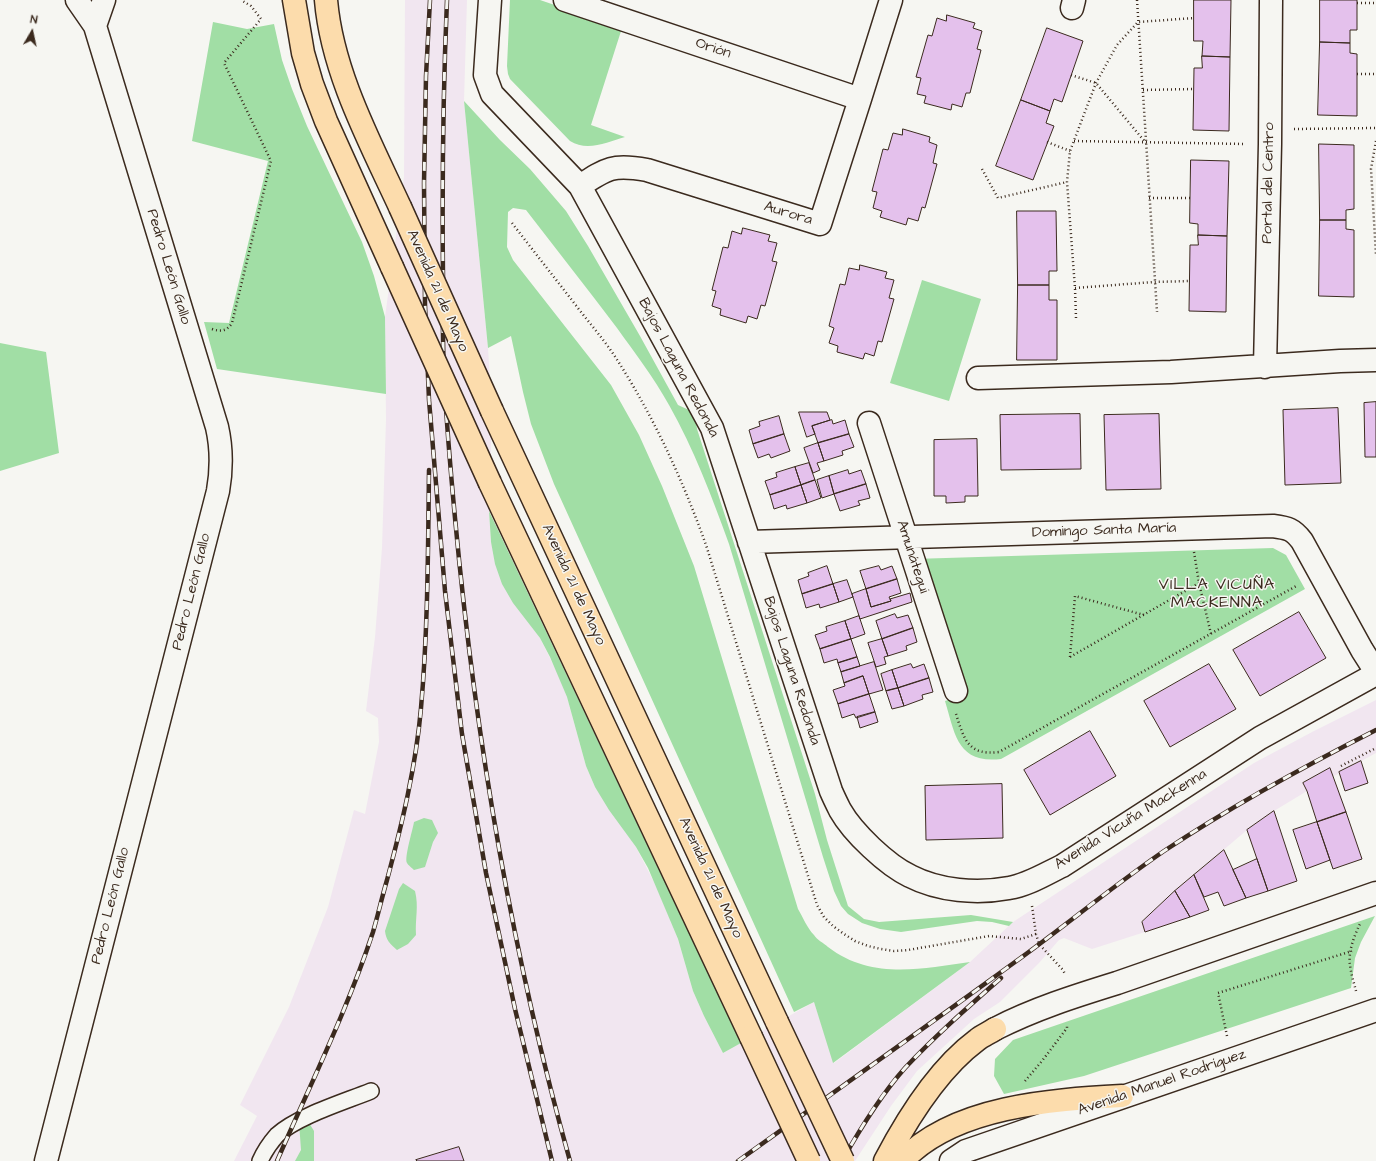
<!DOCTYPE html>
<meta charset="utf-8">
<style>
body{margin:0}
#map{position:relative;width:1376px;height:1161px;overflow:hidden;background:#f6f6f2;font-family:"Architects Daughter",sans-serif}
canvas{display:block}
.north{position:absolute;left:12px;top:12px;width:40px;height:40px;-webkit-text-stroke:3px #f6f6f2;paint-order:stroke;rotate:9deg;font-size:11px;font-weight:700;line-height:16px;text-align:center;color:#3b2a1e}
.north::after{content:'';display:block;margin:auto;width:14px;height:18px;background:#3b2a1e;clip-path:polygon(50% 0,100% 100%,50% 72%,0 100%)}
</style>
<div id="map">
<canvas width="1376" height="1161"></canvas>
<div class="north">N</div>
</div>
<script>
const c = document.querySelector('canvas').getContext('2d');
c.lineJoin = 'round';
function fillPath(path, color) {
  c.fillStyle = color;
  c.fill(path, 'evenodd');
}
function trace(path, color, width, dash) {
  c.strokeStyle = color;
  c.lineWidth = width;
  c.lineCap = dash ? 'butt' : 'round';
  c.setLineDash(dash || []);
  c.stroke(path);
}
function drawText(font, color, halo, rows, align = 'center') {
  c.font = font + ' "Architects Daughter",sans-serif';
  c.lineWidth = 3;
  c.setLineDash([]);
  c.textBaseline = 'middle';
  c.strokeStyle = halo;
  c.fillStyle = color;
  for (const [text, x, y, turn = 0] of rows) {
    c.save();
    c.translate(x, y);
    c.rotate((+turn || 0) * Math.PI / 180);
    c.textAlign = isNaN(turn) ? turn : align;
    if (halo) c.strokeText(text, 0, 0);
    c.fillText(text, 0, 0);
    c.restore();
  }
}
const built = new Path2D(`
 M405,0H467L464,101L488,348L492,411L489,511L491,542L529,623L540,638L558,674L567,697L586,766L595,787L636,847L657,888L678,939L693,991L704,1016L723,1053L814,1002L834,1063L970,962L1013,922L1254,763L1314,731L1376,700V753L1307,791L1274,811L1247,830L1175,891L1142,921L1145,932L1092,949L1064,938L1059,940L1039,963L1000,1002L974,1019L917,1071L891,1106L855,1161H234L257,1116L240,1105L289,1007L328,907L354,810L365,814L379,742L378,718L366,711L375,637L382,548L386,420L385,317L404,177Z`);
const green = new Path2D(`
 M510,0H540L622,28L591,125L625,137C608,142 587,152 570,141L510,79L508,74L507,66Z
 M213,22L247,29L274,24L282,60L292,89L307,126L362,242L374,276L385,317L386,394L217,369L204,322L229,323L268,161L192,141Z
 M464,101L500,140L530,169L566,211L588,246L640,336L678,405L700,415L696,421L697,429L815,794L827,840L848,906L864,919L879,922L971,915L1013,922L1009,926L992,922L977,921L901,932L880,929L862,923L848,914L841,906L834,891L823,857L729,544C712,497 694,449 669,405C654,378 635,353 617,328C587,288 556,249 526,210L513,208L508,212L507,247L513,260L611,385L639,435L662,486L694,566L798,909C803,917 807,928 814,935C817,940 824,943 828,947C871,980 921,969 970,962L833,1063L814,1002L794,1012L554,484L531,424L523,392L511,336L488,348Z
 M922,280L981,299L949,401L890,383Z
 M0,343L46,352L59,453L0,471Z
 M489,511L741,1043L723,1053L704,1016L693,991L678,939L648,868L636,847L609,810L595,787L586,766L567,697L550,657L540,638L513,603L502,584L495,564L491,542Z
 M1273,548L1286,555L1305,589L1001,759C957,764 955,734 945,701L957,697L913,559Z
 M424,818L432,820L438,833L433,842L425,867L414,870C412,868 408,865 407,863C404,858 413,829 414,822Z
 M403,883L415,891C419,907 415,918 416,935L408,944L397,950C390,944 386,940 385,931L399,889Z
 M1375,916L1361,942L1355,958L1351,988L1084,1076L1004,1094L994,1076L995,1059L1013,1040Z
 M306,1118L314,1131V1161H295L301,1150L299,1122Z`);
const building = new Path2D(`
 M1194,0H1231L1230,57L1202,56L1203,41H1194Z
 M1320,0H1357V30H1350V43L1320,42Z
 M947,15L975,23L973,28L982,31L977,49L981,50L970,93H966L962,107L952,104L951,110L924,103L926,96L917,94L921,78L916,77L928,35L932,36L937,18L946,21Z
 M1047,28L1083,41L1062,102L1054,99L1050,111L1021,100Z
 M1320,42L1350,43V53L1357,54V116L1318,115Z
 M1202,56L1230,57L1229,131L1193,130L1194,68H1202Z
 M1021,100L1050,111L1046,123L1054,126L1033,180L996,166Z
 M903,129L930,137L929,142L937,145L933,163L937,164L925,208L922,207L918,221L908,218L906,225L880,217L882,211L873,208L877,192L872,191L883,149L888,150L893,133L902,135Z
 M1319,144L1354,145V209L1346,210V220H1320Z
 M1191,160L1229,161L1227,236L1198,235V224L1190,223Z
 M1017,211H1056L1057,271H1049V285H1018Z
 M1320,220H1346V229L1354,230V297L1319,296Z
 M743,228L770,235L768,241L777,243L772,261L777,262L765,306L761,305L757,319L748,316L746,323L720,315L721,309L712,306L716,291L712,290L723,247L728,248L732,231L741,234Z
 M1198,235L1227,236L1226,312L1189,311L1190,245H1198Z
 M860,265L887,272L885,278L894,280L889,298L894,299L882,342L878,341L874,356L865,353L863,359L837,352L838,346L829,343L834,328L829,326L840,284L845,285L849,268L859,270Z
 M1018,285H1049V300H1057V360H1017Z
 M1376,402V457H1365L1364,403Z
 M1338,408L1341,483L1285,485L1283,410Z
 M799,412H827L830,420L812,426L815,434L807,437Z
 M1080,414L1081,469L1001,470L1000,415Z
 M1159,414L1161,489L1106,490L1104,415Z
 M779,416L784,434L753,444L749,430L760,426L759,422Z
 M832,420L833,424L845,420L849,434L818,443L812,426Z
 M784,434L790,451L771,458L769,454L758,458L753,444Z
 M849,434L854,447L842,451L843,455L824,461L818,443Z
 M977,439L978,496H965V502L946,503V496H934V440Z
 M818,443L824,461L817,463L820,470L813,473L804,448Z
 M809,463L815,480L801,485L795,467Z
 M795,467L801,485L770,495L765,481L777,477L776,473Z
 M848,470L849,474L861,470L866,484L834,494L829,476Z
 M829,476L834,494L822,498L817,480Z
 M815,480L821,498L807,503L801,485Z
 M866,484L870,498L858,501L860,505L840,511L834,494Z
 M801,485L807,503L787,509L786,505L774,509L770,495Z
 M827,566L833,584L802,594L798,580L809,576L808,573Z
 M879,566L881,570L892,566L897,579L866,589L860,571Z
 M897,579L901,593L889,597L891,601L871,607L866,589Z
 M847,580L853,597L839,602L833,584Z
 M833,584L839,602L820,608L819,604L806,608L802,594Z
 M866,589L871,607L891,601L890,599L910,593L912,602L860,619L852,594Z
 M1299,612L1326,658L1260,696L1233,650Z
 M895,614L897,618L908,615L913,628L882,639L876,621Z
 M859,616L865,634L851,639L845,621Z
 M845,621L851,639L820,649L815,635L827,631L826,627Z
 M913,628L917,642L906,646L907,650L888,656L882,639Z
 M851,639L857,657L838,663L837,659L824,663L820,649Z
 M882,639L888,656L884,657L886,664L876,667L868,643Z
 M857,657L860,666L841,672L838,663Z
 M874,662L883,690L869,694L863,676L844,683L841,672Z
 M911,664L913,668L924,664L929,678L898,688L892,670Z
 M1209,664L1236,709L1170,747L1144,701Z
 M892,670L898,688L886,691L881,674Z
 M863,676L869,694L838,704L833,690L845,686L844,683Z
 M929,678L933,692L922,695L923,699L904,706L898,688Z
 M898,688L904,706L892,709L886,691Z
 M869,694L875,712L856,718L854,714L842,718L838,704Z
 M875,712L878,722L860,728L857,717Z
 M1090,731L1116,776L1050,815L1024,770Z
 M1361,761L1368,783L1345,791L1339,772Z
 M1330,768L1346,812L1317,822L1307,791L1303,783Z
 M1002,784L1003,838L926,840L925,786Z
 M1274,811L1297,881L1268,891L1247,830Z
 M1346,812L1362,859L1333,869L1317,822Z
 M1317,822L1330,860L1306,869L1293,830Z
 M1224,850L1246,898L1224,906L1218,892L1204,897L1194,875Z
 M1257,859L1268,891L1246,898L1233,870Z
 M1194,875L1209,910L1190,917L1175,891Z
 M1175,891L1190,917L1145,932L1142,922Z
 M459,1147L464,1161H417L416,1160Z`);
const path = new Path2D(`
 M1137,0L1157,312
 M1357,3H1376
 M1357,74H1376
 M1071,75L1096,83L1146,143
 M1143,90L1194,89
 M1294,129L1376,128
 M1074,141L1246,144
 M1376,141L1371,169L1376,255
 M1047,142L1070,151
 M982,169L998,198L1067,182
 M1149,198H1191
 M512,223C535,253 558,282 581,312C592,326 604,340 614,355C653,415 683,480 707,548L817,905L824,917L833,926L844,934L855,941L868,946L881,949L894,951L908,950L989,936L1021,939L1036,934
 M1075,288L1154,282L1190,281
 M1076,318L1075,288L1067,182L1070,151L1096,83L1117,45L1138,22L1194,18
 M212,329C221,332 227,331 232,323L271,161L224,63L261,19L251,6L241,0
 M1194,552L1199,583
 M1070,657L1199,583L1211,634
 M1070,657L1075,596L1144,615
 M956,714C964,739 968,756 999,752L1298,585
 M1341,766L1376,748
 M1032,906L1036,934L1039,944L1063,970L1065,974
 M1356,991C1354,983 1351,974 1350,965C1348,952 1354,936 1360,924
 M1227,1036L1218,993L1352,951
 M1025,1081L1042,1061L1067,1028V1025`);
const service = new Path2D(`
 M260,1161C264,1152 270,1143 277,1135C298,1116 344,1102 371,1091`);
const minor = new Path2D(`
 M490,0L485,75L492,94L580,186L712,428L831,791C834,798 837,804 840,810C853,833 887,865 910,876C939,891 977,894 1009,888C1028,885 1045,874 1062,866L1260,738L1376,674
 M565,0L860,99
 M1072,8L1074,0
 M580,186C607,168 613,164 647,170L820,224L860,99L891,0
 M1265,367L1270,144L1271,0
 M978,378L1171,372L1340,361L1376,360
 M869,423L956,691
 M749,542L1273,526C1288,528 1293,529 1302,541L1362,650L1376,672`);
const tertiary = new Path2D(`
 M95,26L104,0
 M46,1161L218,491C222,468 222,449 217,427L95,26L77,0`);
const secondary = new Path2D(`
 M995,1029C1034,1009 1075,996 1117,983L1376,893
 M951,1161L966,1151L1376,1010`);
const primary = new Path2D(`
 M294,0L303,53L312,84L326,121L392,267
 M326,0C332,72 370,142 400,207
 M492,411L777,1022
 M490,483L751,1037
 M885,1161C907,1119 938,1069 977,1040C982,1036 989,1033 995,1029
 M902,1161C954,1106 1051,1100 1122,1096`);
const rail = new Path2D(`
 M430,0L426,76L424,183L425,305L429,400L445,591L462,734L486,873L515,1009L552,1161
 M447,0C443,92 442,184 443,277C443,314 442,351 445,389C447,432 451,475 455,518C475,735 511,951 570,1161
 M277,1161C310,1085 347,1011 373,932C378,915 382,897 387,880C402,824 416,766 421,708C428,629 428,549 429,470
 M738,1161C830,1095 923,1029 1015,962C1065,926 1113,886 1164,851C1232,806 1303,767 1376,730
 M842,1161C860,1129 880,1096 905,1068C935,1036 968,1007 1001,978`);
const primaryBridge = new Path2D(`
 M400,207L492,411
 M392,267L490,483
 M777,1022L843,1161
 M751,1037L809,1161`);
const streetNames = [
 ["Orión",713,49,18],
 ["Portal del Centro",1269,183,-89],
 ["Aurora",788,214,17],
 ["Pedro León Gallo",168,267,73],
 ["Avenida 21 de Mayo",437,291,66],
 ["Bajos Laguna Redonda",678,368,62],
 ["Domingo Santa María",1104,531,-2],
 ["Amunátegui",912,557,72],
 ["Avenida 21 de Mayo",573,585,65],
 ["Pedro León Gallo",192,592,-76],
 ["Bajos Laguna Redonda",791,671,72],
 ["Avenida Vicuña Mackenna",1131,820,-32],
 ["Avenida 21 de Mayo",710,878,65],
 ["Pedro León Gallo",111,906,-76],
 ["Avenida Manuel Rodríguez",1162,1083,-19]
];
const neighbourhoodNames = [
 ["VILLA VICUÑA",1217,586],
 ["MACKENNA",1217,604]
];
fillPath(built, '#f1e6f0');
fillPath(green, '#a1dea5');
fillPath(building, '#e4c1ec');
trace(building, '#3b2a1e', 1);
trace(service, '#3b2a1e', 18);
trace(minor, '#3b2a1e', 25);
trace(tertiary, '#3b2a1e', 25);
trace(secondary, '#3b2a1e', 25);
trace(primary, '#3b2a1e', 25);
trace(path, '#3b2a1e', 2.5, [1, 3]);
trace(service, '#f6f6f2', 15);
trace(minor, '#f6f6f2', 22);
trace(tertiary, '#f6f6f2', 22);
trace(secondary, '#f6f6f2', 22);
trace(primary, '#fcdcac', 22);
trace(rail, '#3b2a1e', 4.5);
trace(rail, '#f6f6f2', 3, [9]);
trace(primaryBridge, '#3b2a1e', 25, []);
trace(primaryBridge, '#fcdcac', 22);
drawText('15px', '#3b2a1e', '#f6f6f2', streetNames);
c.letterSpacing = '1px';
drawText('16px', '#3b2a1e', '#f6f6f2', neighbourhoodNames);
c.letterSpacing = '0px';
</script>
